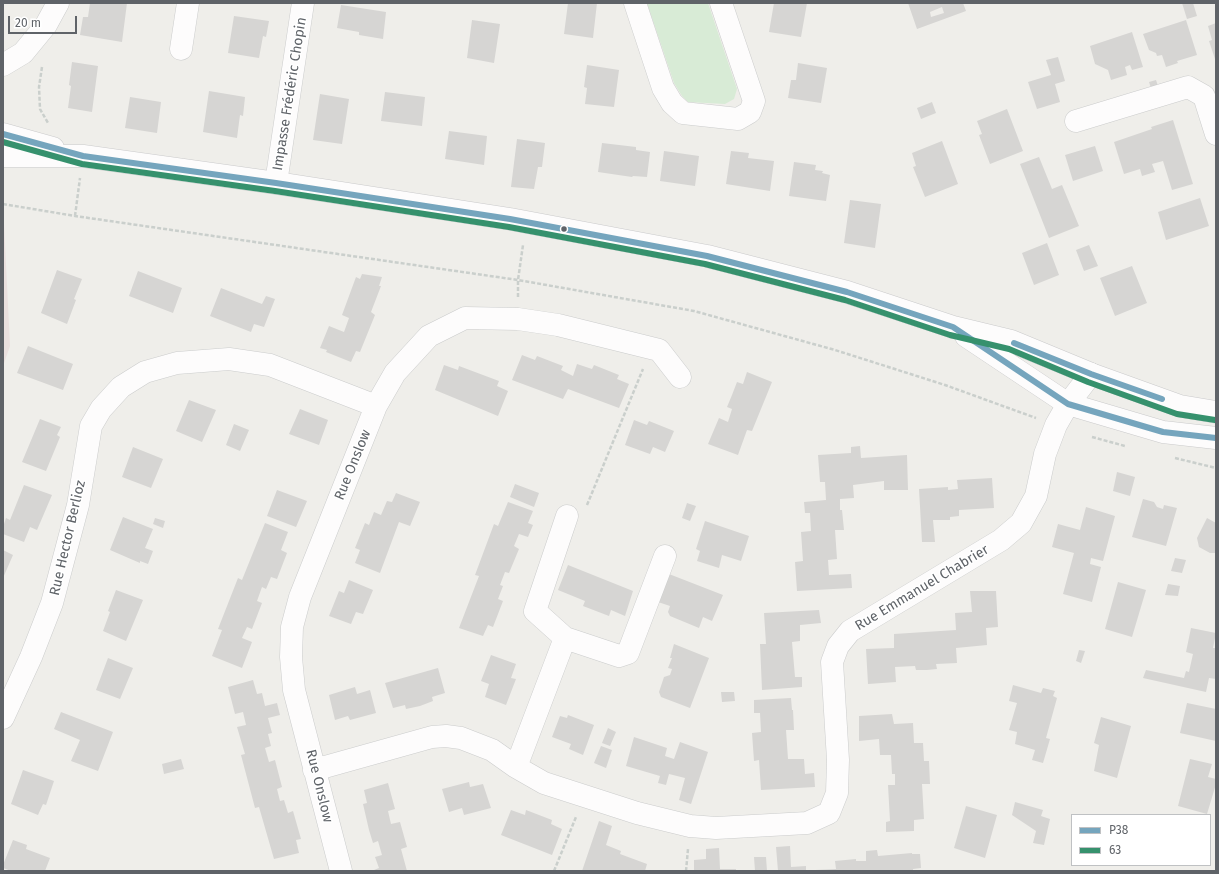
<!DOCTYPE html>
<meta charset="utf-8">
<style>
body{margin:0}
#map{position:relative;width:1219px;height:874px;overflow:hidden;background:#efeeea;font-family:"Fira Sans",sans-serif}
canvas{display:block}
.frame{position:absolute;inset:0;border:4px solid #5f6368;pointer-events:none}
.legend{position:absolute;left:1071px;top:814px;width:140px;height:52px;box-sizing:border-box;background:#fff;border:1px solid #bfc1c3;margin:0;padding:5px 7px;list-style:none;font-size:12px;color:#5f6368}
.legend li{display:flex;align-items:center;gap:8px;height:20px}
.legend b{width:20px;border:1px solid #bfc1c3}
.scale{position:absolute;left:8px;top:16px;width:69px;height:18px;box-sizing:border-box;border:2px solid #5f6368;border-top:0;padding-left:5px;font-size:12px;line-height:14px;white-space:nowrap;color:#5f6368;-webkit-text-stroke:3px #fff;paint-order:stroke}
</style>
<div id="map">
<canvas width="1219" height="874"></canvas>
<div class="frame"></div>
<ul class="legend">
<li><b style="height:5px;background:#75a5bd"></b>P38</li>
<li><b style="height:5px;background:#36916d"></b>63</li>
</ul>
<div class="scale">20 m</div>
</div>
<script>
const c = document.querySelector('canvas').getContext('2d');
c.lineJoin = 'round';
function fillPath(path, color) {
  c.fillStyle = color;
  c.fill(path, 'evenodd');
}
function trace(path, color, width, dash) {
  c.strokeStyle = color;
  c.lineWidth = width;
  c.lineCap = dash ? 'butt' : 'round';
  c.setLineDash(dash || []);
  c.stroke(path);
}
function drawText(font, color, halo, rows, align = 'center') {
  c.font = font + ' "Fira Sans",sans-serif';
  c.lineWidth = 3;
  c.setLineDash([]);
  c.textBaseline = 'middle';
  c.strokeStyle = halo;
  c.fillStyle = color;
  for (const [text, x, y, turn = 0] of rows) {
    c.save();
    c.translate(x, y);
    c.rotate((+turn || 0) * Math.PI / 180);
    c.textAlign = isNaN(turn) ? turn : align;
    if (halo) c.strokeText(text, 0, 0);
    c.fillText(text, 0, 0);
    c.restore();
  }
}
const medical = new Path2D(`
 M3,224H4L10,346L3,366Z`);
const green = new Path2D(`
 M647,3H708L737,89L734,99L725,104L688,102L682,96L674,83Z`);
const building = new Path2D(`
 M90,3H127L122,42L80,35L83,17H88Z
 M568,3H597L593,38L564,34Z
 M774,3H807L801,37L769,32Z
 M908,3H963L966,11L917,29ZM942,7L944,13L931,17L930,12Z
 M1182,3H1193L1197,16L1187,19Z
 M341,5L386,12L383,39L359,35V32L337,28Z
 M234,16L269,21L266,37L263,36L259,58L228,53Z
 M472,20L500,24L494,63L467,58Z
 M1186,20L1197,55L1177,61L1178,63L1166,67L1162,55L1157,56L1156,53L1149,50L1143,34Z
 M1216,23V62L1209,41L1212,40L1208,26Z
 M1132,32L1143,67L1132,70L1130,65L1125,67L1127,75L1111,80L1108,70L1095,64L1090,46Z
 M1058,57L1065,81L1055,84L1060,102L1037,109L1028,82L1051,75L1046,60Z
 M72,62L98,66L92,112L68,108L71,86L69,85Z
 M798,63L827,68L821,103L788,98L791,80H796Z
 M587,65L619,70L614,107L585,104L587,88L584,87Z
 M1156,80L1158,86L1151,88L1149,82Z
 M209,91L245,97L243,116L240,115L237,138L203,132Z
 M385,92L425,97L422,126L381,121Z
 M320,94L349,99L342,144L313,140Z
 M130,97L161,102L157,133L125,128Z
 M932,102L936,113L921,119L917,108Z
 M1007,109L1023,151L990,164L979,135L982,134L977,121Z
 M1173,120L1193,184L1172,190L1163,161L1152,164L1155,172L1142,176L1140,169L1124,174L1114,142L1152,129L1151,127Z
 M449,131L487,136L484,165L445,159Z
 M517,139L545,143L542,167H538L534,189L511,187Z
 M942,141L958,184L925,197L913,167L916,166L912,153Z
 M602,143L636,147V150L650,152L647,177L633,176L632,177L598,172Z
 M1095,146L1103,171L1073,181L1065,155Z
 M664,151L699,156L695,186L660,181Z
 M731,151L749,153L748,158L774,161L770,191L726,184Z
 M1039,157L1052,189L1062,185L1079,226L1049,238L1020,164Z
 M794,162L816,165L815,170L823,171L822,173L830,175L826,201L789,196Z
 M1200,198L1209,226L1166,240L1158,212Z
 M850,200L881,204L875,248L844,243Z
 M1047,243L1059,275L1034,285L1022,253Z
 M1089,245L1098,266L1084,271L1076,250Z
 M1132,266L1147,303L1115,316L1100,278Z
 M57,270L82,279L74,299L76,300L67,324L41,313Z
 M138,271L182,288L173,313L129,296Z
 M362,274L382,277L379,286H381L371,312L375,315L360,352L356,351L351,362L326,352L327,350L320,348L329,326L344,332L349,318L342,315L356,277L360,279Z
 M221,288L262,304L266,296L275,299L264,327L254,324L251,332L210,316Z
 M28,346L73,364L63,390L17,373Z
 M522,355L535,360L537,356L563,366L561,370L573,376L577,364L592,369L594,365L619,375L617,379L629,384L619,408L568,389L563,399L512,380Z
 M444,365L458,370L459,366L499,381L497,386L508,391L498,416L435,390Z
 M747,372L772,382L752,431L747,430L738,455L708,444L719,418L728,422L732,409L727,407L732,395L737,382L743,384Z
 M189,400L216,410L202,442L176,431Z
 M300,409L328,420L319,445L289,434Z
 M40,419L61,427L57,435L60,437L46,471L22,462Z
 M634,420L647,425L649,421L674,431L665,452L653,447L650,454L625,445Z
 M234,424L249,430L240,451L226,445Z
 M860,446L861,458L907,455L908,490H884V481L853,485L854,498L840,499V510H842L844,530H835L837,559L828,560L829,575L851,574L852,588L797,591L795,562L803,561L801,532L811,531L810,513H805L804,502L826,500L825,482H820L818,455L851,453V447Z
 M133,447L163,459L151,488L122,477Z
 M1117,472L1135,477L1130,496L1113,491Z
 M992,478L994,508L959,510V516L950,517V520H933L935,542H922L919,489L948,487V490L958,489L957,480Z
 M515,484L539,493L534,507L510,497Z
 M24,485L52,495L37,530L30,527L24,542L3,534V527L6,518L10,520Z
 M277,490L307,501L296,527L267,516Z
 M396,493L420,502L410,526L399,522L380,573L355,563L360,550L355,548L365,523L369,525L374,512L381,515L387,501L392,502Z
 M1143,499L1154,502L1157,507L1163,509L1164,505L1177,508L1166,546L1132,537Z
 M508,502L533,511L528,523L533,525L528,537L519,534L514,546L519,549L509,573L505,572L500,585L503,586L498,599L503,601L493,627L488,625L483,636L459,628L479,576L475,575L494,524L498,526Z
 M687,503L696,506L690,521L682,518Z
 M1086,507L1115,516L1103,561L1091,558L1090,564L1101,567L1092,602L1063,594L1074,553L1052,547L1058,524L1080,530Z
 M123,517L153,529L145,548L153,551L148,564L140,561V563L110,550Z
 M155,518L165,521L163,528L153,524Z
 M1207,518L1216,523V553H1210L1199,547L1197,538Z
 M705,521L749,536L741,561L722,555L719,568L697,561L700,551L696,549Z
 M265,523L288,532L281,550L287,553L277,579L271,577L266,589L262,587L257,601L262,603L252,629L247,627L242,638L252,642L242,668L212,656L222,630L218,629L238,578L242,580Z
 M3,550L13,555L3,578Z
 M1175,558L1186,560L1182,573L1171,571Z
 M568,565L633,591L625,616L611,610L609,616L583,606L585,601L558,590Z
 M669,574L723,595L712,621L703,617L699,628L670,616L668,612L670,606L658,602Z
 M349,580L373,590L363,614L356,612L351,624L329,616L339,591L344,593Z
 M1118,582L1146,590L1132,637L1105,629Z
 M1168,584L1180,586L1178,596L1165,595Z
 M116,590L143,600L126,641L103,631L110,612L108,611Z
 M970,591H996L998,627L986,628L987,645L956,648L957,663L936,664L937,669L927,670H916L915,666L895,667L896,682L868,684L866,649L894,648V634L956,630L955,613L972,612Z
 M819,610L821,623L800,625V641L792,642L795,677H802V687L762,690L760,644H766L764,613Z
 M1191,628L1216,633L1213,648H1216V679L1209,678L1206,692L1143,678L1146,670L1184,678L1186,671L1189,672L1193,654L1186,652Z
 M674,644L709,658L690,708L661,697L659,692L664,677L670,675L672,669L668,668L672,658H670Z
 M1079,650L1085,651L1081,663L1076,661Z
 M491,655L516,664L511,678L516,679L506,705L485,697L489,684L481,681Z
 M108,658L133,668L120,699L96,690Z
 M438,668L445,693L432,697L433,701L420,706L406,709L405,705L393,708L385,683Z
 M253,680L257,694L262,693L265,706L277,703L280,715L268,718L272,733L268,734L271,746L265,748L269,762L275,760L282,787L277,789L280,801L284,800L288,813L293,811L301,839L296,840L299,853L274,859L259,807L255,808L241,755L245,754L237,727L246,725L243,712L235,714L228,687Z
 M1013,685L1041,693L1043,688L1055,691L1053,696L1057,698L1046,738L1050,739L1043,763L1032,760L1035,750L1015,744L1017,732L1009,730L1017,703L1009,701Z
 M355,687L357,694L370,690L376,713L350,720L348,716L335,720L329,695Z
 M721,692H734L735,701L722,702Z
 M791,698L792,710H793L794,730H786L788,759H804L805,774L814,773L815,787L761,790L759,760L754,761L752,733L761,732L760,713H754V700Z
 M1187,703L1216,709V741L1180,733Z
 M61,712L113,732L98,771L71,761L80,740L54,729Z
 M892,714L894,724L913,723L914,743H923L924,761H929L930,784H922L924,819L914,820V831L886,832V822L890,821L888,785H895V774H892L891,755H880L879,739L859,741V716Z
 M568,715L594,725L583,755L569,749L571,744L552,737L560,716L567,718Z
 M1101,717L1131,726L1117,778L1094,771L1099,745L1094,743Z
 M608,728L616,732L610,746L602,743Z
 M634,737L667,748L665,756L674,759L680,742L708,752L691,804L679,800L685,778L669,774L666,785L658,783L660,776L626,766Z
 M601,746L612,750L606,768L594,763Z
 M181,759L184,769L164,774L162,764Z
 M1190,759L1212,764L1208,777L1216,779V784L1207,814L1178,806Z
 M23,770L54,781L46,805L43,804L38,815L11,804Z
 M469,782L470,787L483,784L491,808L464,815L462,808L449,812L442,789Z
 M388,783L395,809L388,811L391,824L400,822L407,847L401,849L407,871H374V870L379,868L375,857L382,855L378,841L373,843L369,830L363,804L367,803L364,790Z
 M1015,802L1043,810L1041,816L1050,819L1044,845L1033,843L1036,831L1012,815Z
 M966,806L997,815L985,858L954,848Z
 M511,810L525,815L526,810L552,820L551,824L562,829L552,855L501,835Z
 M599,821L612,826L606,845L621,851L620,854L647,864L645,871H582Z
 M13,840L27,845L26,849L50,858L45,871H11L3,868V865Z
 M790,846L791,867L806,866V871H778L776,847Z
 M719,848L720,869H736V871H694V860L706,859V849Z
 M877,850L878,856L912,853V854H920L921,868L913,869V871H815V870L836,869L835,861L856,859V861H866V851Z
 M754,857H766L767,871H755Z`);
const path = new Path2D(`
 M42,67L39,87L40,109L48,123
 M3,204L75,216L518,280L694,311L835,350L945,385L1036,418
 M75,216L80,178
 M518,297V280L523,245
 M1092,437L1125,446
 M1175,458L1216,468
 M587,505L643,369
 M554,871L576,817
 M686,871L688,849`);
const street = new Path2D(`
 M635,3L663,88L672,103L683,113L738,119L750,112L754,101L721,3
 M181,49L188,3
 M3,65L23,53L46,25L58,3
 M1076,121L1188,87L1204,96L1216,134
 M276,183L303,3
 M565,638L619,656L628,653L665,556
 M3,718L31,657L52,603L78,505L91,426L101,409L121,387L145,372L177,363L229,359L270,365L376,406
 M516,767L565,638L535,611L567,516
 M314,770L432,737L446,736L461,738L492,750L516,767L544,783L637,813L690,826L716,828L807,823L829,813L837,793L838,760L832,662L838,646L850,631L1001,540L1021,523L1036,496L1045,454L1056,425L1068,404L1091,374
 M341,871L294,690L291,657L292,627L300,597L376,406L395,373L429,336L465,318L518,319L558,325L659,350L680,377`);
const secondary = new Path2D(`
 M3,134L53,148
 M3,156H83L276,183L510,219L707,256L847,292L953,327L1011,341L1091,374L1180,406L1216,412
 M966,336L1068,404L1163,432L1216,438`);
const bus1 = new Path2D(`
 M3,134L83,156L276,183L510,219L707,256L847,292L953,327L1068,404L1163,432L1216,438
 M1014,343L1091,374L1162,399`);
const bus2 = new Path2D(`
 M3,142L82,164L275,191L509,227L705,264L845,300L950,335L1009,349L1088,382L1177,414L1215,420`);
const markers = [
 [564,229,3.5,"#5f6368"]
];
const streetNames = [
 ["Impasse Frédéric Chopin",290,94,-81],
 ["Rue Onslow",353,465,-68],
 ["Rue Hector Berlioz",68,538,-77],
 ["Rue Emmanuel Chabrier",922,588,-31],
 ["Rue Onslow",319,786,76]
];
fillPath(medical, '#eae0de');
fillPath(green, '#d8ebd6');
fillPath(building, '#d6d5d3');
trace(street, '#cbcccc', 23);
trace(secondary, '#cacacb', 23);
trace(path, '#cacfcc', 2.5, [4, 2]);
trace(street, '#fdfcfc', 22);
trace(secondary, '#fdfcfc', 22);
trace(bus1, '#75a5bd', 6);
trace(bus2, '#36916d', 6);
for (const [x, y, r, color] of markers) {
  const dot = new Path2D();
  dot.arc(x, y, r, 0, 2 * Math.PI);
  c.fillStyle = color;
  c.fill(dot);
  trace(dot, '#fff', 1.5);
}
drawText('14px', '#5f6368', '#fff', streetNames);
</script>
